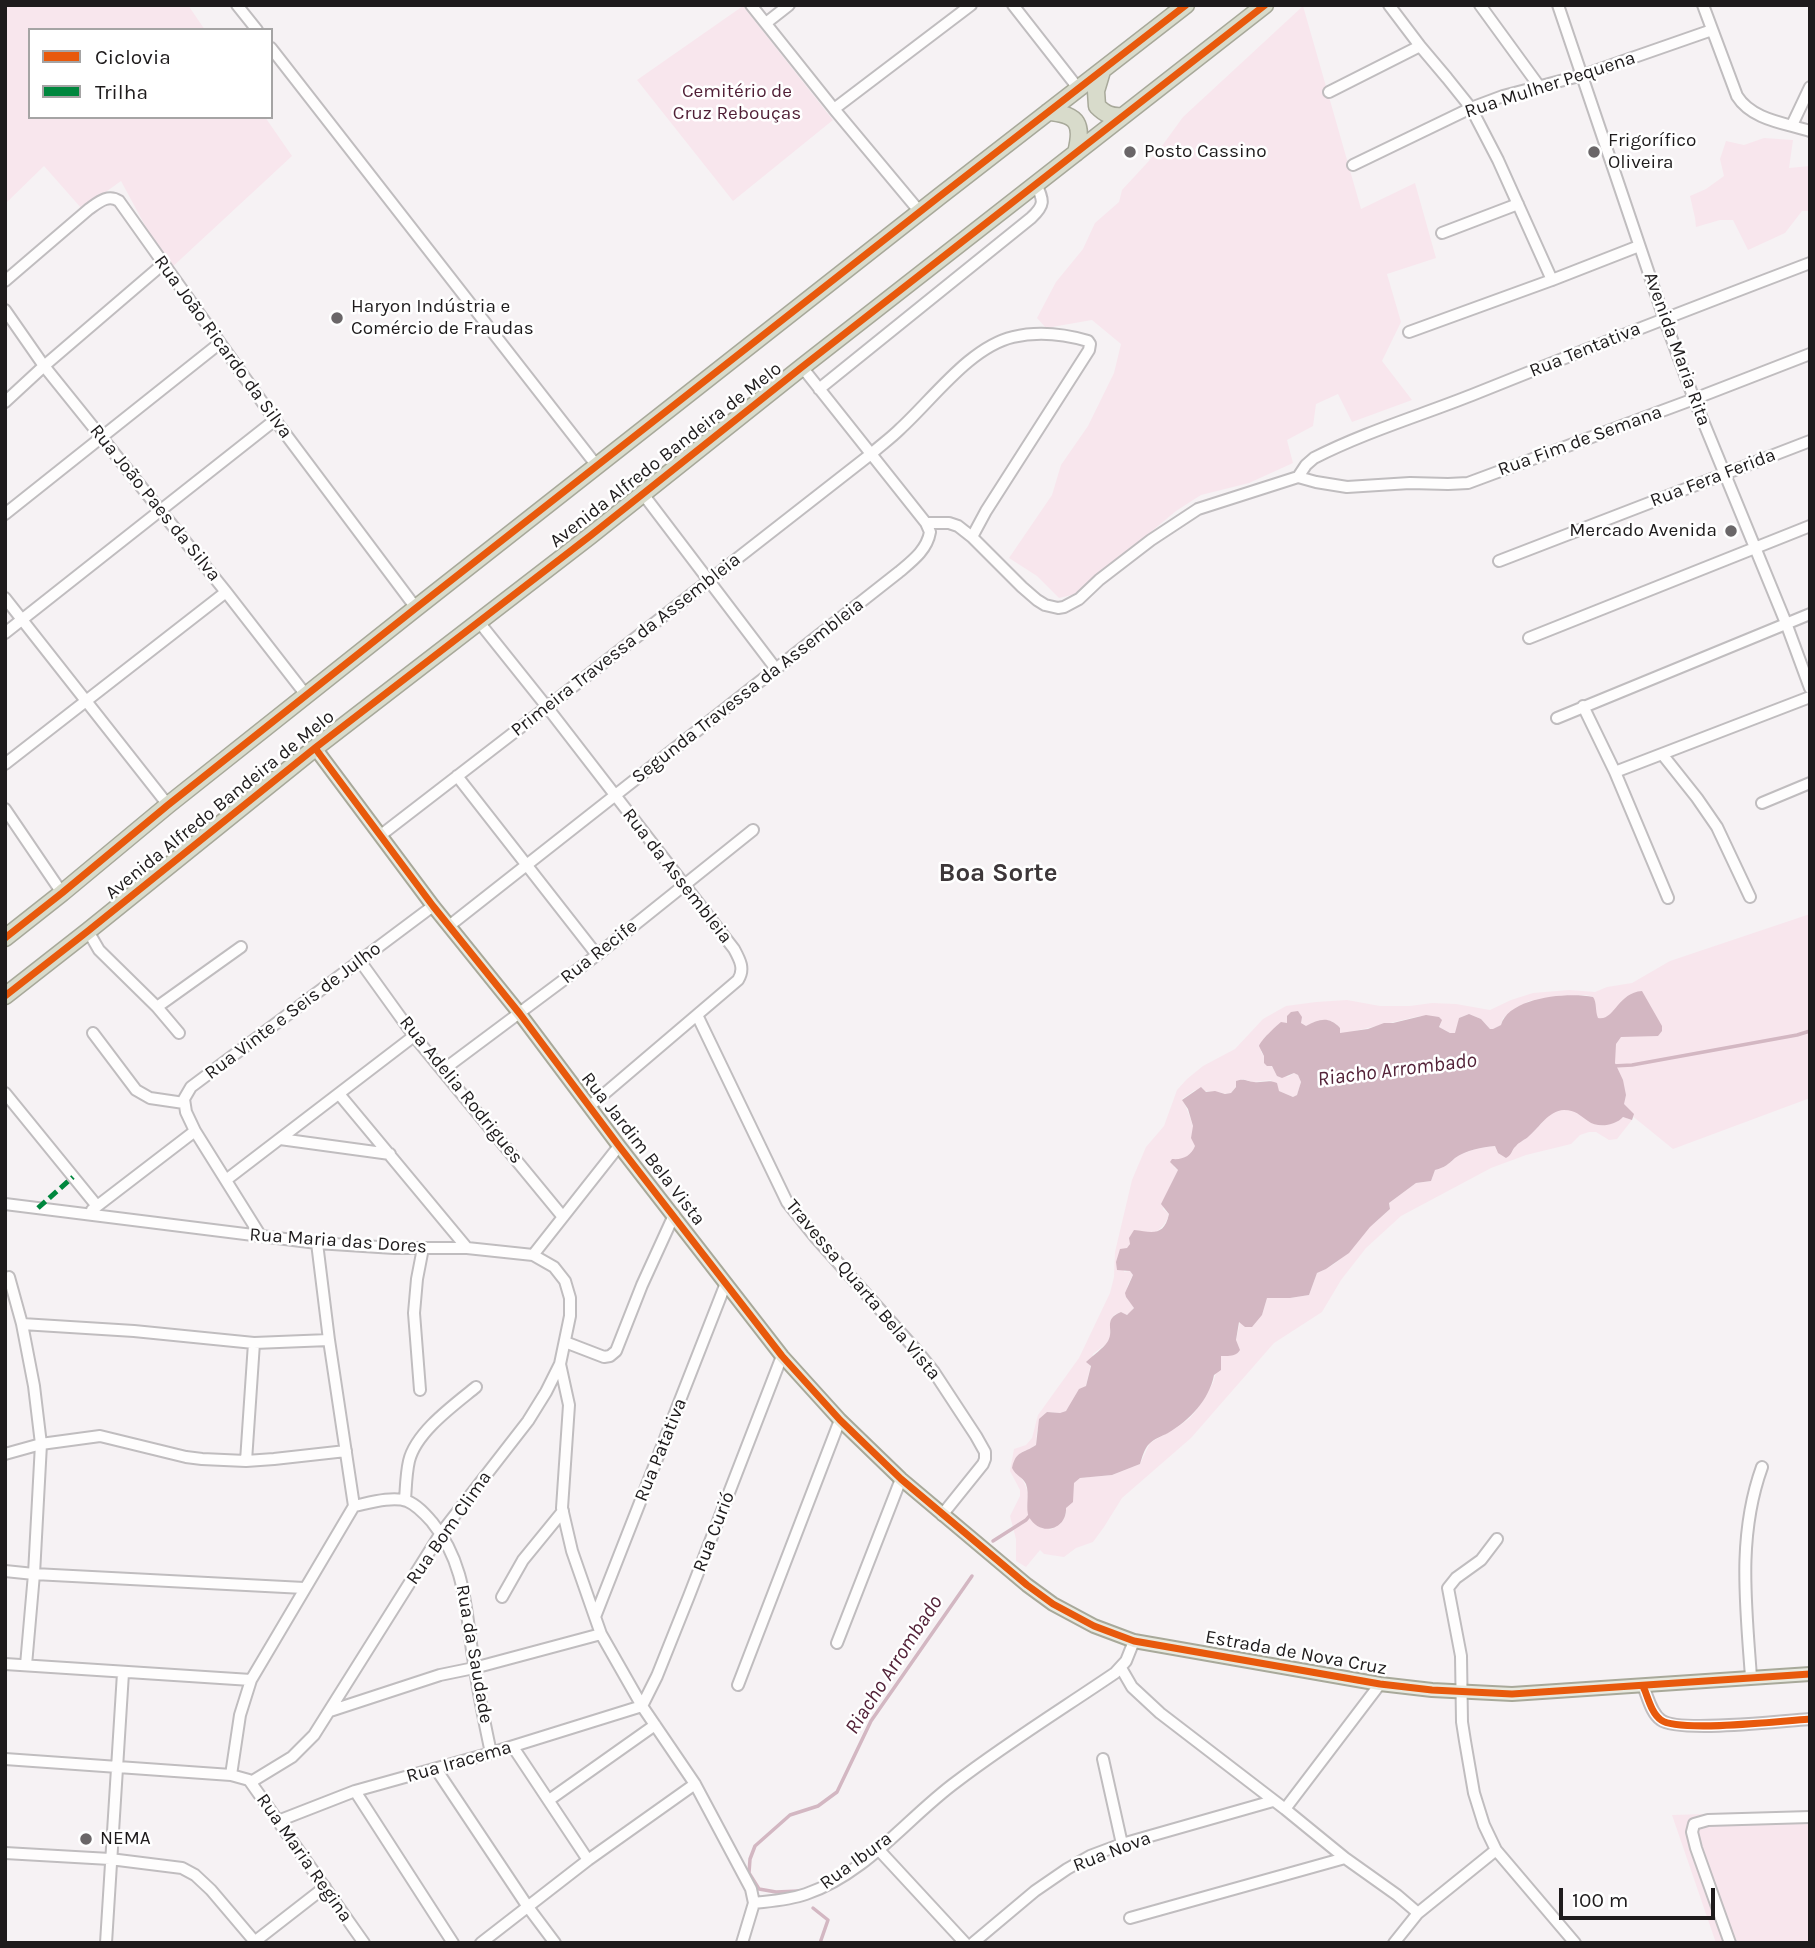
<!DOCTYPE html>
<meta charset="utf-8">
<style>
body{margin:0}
#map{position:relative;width:1815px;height:1948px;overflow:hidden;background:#f6f2f4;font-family:Karla,sans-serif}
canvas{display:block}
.frame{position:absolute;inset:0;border:7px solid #1e1b1c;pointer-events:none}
.legend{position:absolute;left:28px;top:28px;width:245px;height:91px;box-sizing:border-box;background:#fff;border:2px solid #a5a4a4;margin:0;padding:9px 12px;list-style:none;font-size:21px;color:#1e1b1c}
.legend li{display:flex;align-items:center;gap:14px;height:35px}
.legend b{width:35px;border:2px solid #a5a4a4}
.scale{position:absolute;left:1559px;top:1888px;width:156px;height:32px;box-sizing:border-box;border:4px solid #1e1b1c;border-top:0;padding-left:9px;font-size:21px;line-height:24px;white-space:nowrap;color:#1e1b1c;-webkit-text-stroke:5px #fff;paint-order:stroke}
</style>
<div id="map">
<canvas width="1815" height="1948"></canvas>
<div class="frame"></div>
<ul class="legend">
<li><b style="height:9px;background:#e8590c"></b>Ciclovia</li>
<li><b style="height:9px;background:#00873e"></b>Trilha</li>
</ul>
<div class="scale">100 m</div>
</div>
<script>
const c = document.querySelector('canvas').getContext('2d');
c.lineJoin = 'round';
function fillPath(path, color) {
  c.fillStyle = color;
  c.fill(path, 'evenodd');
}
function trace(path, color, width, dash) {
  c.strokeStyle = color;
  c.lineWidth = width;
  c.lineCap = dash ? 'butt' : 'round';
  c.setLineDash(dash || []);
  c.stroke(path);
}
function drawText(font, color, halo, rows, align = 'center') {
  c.font = font + ' Karla,sans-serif';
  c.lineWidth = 5;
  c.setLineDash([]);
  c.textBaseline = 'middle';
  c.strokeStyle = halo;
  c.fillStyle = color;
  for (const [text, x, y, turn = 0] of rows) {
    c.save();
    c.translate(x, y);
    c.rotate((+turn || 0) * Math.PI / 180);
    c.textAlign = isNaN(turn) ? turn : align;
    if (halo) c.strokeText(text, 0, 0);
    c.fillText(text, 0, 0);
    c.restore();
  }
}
const green = new Path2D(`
 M5,5H188L205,30H30V117H265L292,156L169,270L121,181L82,209L44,166L5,204Z
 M743,6L833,120L733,201L637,80Z
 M1303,6L1361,209L1415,183L1436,258L1387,274L1401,322L1382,361L1412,400L1352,422L1338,394L1316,404L1313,426L1287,440L1293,463L1249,483L1201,495L1176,511L1076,594L1059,598L1037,576L1009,558L1052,495L1061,465L1088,426L1114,373L1121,344L1092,320L1046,328L1037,318L1056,282L1083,249L1095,223L1119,202L1122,190L1159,150L1183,117Z
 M1764,138L1793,140L1789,168L1810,166V211H1802L1785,233L1748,250L1733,220H1720L1696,227L1695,218L1690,196L1706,189L1724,176L1720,159L1726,141L1744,145Z
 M1810,914V1098L1673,1149L1625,1110L1581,1114C1595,1129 1608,1128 1623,1117L1632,1120L1617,1139L1609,1140L1596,1132H1589L1580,1135L1571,1144L1526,1155L1491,1168L1401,1216L1366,1248L1341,1280L1322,1312L1274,1343L1191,1438L1122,1498L1104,1527L1093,1542L1076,1548L1064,1557L1044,1554L1040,1550L1026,1567L1016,1561V1539L1010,1516L1020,1496V1490L1010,1471L1014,1449L1026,1445L1032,1438L1038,1415L1079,1358L1110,1293L1114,1277L1115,1252L1132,1180L1146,1147L1164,1126L1177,1090L1187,1079L1203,1066L1235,1049L1263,1019L1286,1006L1316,1002L1347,1000L1380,1006H1410L1432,1003L1456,1004L1490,1010L1511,1000L1533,993L1569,990L1595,992L1607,987L1632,983L1670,961ZM1586,995L1593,997L1546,1118C1532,1135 1519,1145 1498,1153L1495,1146C1482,1147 1466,1150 1455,1158C1447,1165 1446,1167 1435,1170L1431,1181L1416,1183L1389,1203L1390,1209C1383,1216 1375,1222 1368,1228C1350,1248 1344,1262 1317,1273L1309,1295L1290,1298H1267L1262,1315L1240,1322L1236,1341L1221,1356L1213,1383L1198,1408L1190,1418L1179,1426L1150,1443L1140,1464L1112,1475L1080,1478L1074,1483L1066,1508V1514L1060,1524L1050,1530L1028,1511C1031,1492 1025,1480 1012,1468C1016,1450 1023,1454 1036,1445L1037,1431L1047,1412L1060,1413L1066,1411L1086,1386L1093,1354L1106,1344L1110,1338V1322L1114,1315L1121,1312L1126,1315L1131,1313L1134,1307L1126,1297L1128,1284L1133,1275L1130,1271L1124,1272L1120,1249H1127L1130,1244C1146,1237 1164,1233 1169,1214L1163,1209L1171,1184L1178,1170L1174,1167C1180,1158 1185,1160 1192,1153C1202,1143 1188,1110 1182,1099L1195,1090C1203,1092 1209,1091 1216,1092C1222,1092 1224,1095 1231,1093L1242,1079L1253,1082L1271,1080L1279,1091L1293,1097L1297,1095L1301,1082L1298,1075L1294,1073L1288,1077L1275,1071L1261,1052L1265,1037C1278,1028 1290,1017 1306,1027C1318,1019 1329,1016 1340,1028L1339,1033H1346L1420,1016L1441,1023L1439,1027L1450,1033H1456L1459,1018L1469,1014L1481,1019L1490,1029H1494L1501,1025L1503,1018L1529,1001L1563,996Z
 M1810,1811V1943H1716L1672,1815Z`);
const water = new Path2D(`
 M1642,991L1662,1026V1031L1658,1036L1621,1037L1616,1044L1615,1063L1623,1080L1626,1095L1624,1104L1634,1114L1632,1120L1623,1117C1616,1125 1598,1129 1588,1121C1579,1115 1576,1110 1564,1110C1548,1111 1540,1127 1529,1136C1525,1140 1519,1142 1516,1146C1511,1150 1513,1154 1506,1158L1498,1153L1495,1146C1482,1147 1466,1150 1455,1158C1447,1165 1446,1167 1435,1170L1431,1181L1416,1183L1389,1203L1390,1209L1370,1227L1349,1253L1326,1269L1317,1273L1309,1295L1290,1298H1267L1262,1315L1252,1327H1245L1239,1322L1236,1340L1240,1350C1236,1357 1228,1356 1221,1356V1370L1214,1375C1209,1400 1190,1420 1168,1433C1162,1436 1154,1439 1149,1444C1144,1449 1142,1458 1140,1464L1112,1475L1080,1478L1074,1483L1073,1502L1066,1508C1067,1530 1040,1537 1029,1517C1025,1509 1030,1494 1026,1484C1023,1477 1016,1476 1012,1468C1016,1450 1023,1454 1036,1445L1039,1419L1047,1412L1060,1413L1066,1411L1079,1389L1086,1386L1091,1366L1086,1362C1093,1355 1103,1349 1108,1341C1115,1329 1102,1320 1121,1312L1127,1315L1134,1308L1126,1297L1125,1293L1133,1275L1130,1271L1117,1270L1116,1262L1120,1249L1127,1248L1130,1244L1129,1238L1134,1230C1152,1232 1164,1237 1169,1214L1161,1204L1178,1170L1170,1162L1172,1159C1183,1160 1191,1156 1195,1146L1191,1138L1193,1126L1188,1109L1182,1100L1201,1087L1206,1092L1215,1091L1225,1094L1231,1093L1236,1087V1081C1244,1078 1246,1081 1254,1082C1263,1083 1269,1079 1277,1083L1279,1091L1293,1097L1297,1095L1301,1082L1298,1075L1294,1073L1282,1078L1277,1076L1272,1066H1267L1264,1063V1056L1259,1046C1261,1040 1275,1027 1281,1022L1287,1023V1016L1291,1012L1298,1011L1302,1017L1301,1023L1306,1026C1319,1019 1329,1016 1340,1028V1033L1368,1029L1384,1023H1393L1426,1015L1439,1017L1442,1020L1439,1027L1450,1033H1455L1459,1018L1469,1014L1481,1019L1490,1029H1493L1501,1025C1509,997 1568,992 1593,997C1597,1002 1595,1011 1598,1018C1615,1021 1617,993 1642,991Z`);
const stream = new Path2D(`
 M1613,1066L1632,1065L1797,1035L1810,1031
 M993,1541L1026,1520L1031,1514
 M799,1891L776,1892L759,1889L749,1873L750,1859L755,1846L790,1815L818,1806L837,1792L871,1721L972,1576
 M813,1908L828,1920L820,1943`);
const minor = new Path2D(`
 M237,5L257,30
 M751,5L834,109L920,212
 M1013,5L1078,88
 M1389,5L1420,46L1447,78L1471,108L1498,160L1552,280
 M1480,5L1539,86
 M1558,5L1664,318L1694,399L1786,623L1810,688
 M1703,5L1737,96C1752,120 1785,123 1810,131
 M766,23L789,5
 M271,48L597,466
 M1329,92L1420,46
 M834,109L971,5
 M1792,125L1810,87
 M1353,165L1471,108L1503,96L1583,75L1712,30
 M1442,233L1518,204
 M5,281L89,209C99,202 108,194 119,201L275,420L416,608
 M5,310L44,366L226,592L306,695
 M1409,332L1552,280L1639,246
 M819,389L1031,218C1045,205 1044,201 1036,184
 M5,402L44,366L163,264
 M1298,477L1306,465L1314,458C1365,432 1419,416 1472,395C1584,350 1697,306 1810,263
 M1298,477L1316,482L1347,487L1410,483L1448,484L1468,483L1694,399L1810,354
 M643,494L776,669
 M5,514L220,343
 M926,523H949L958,526L972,537L1022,587L1037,600L1045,605L1058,608L1064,607L1079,599L1099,580L1151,540L1198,509L1298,477
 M1499,561L1810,441
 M5,598L168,805
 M479,622L547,707L734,949C740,960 745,969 738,980L590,1106
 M5,633L275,420
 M1529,638L1810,526
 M1583,706L1615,772L1668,898
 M1557,718L1810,614
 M1662,754L1697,798L1717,827L1750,897
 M5,764L226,592
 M1615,772L1810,697
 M457,776L597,955
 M1762,803L1810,783
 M5,809L62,893
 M381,835L547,707L871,454C881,445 891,438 900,429C932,400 970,347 1013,337C1038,331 1064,334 1088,341L1090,344L1089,350L986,511L972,537
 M449,926L899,572C912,561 927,550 930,532L926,523L802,367
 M88,931L99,950L157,1007L179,1033
 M360,961L414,1036L563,1217
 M157,1007L241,947
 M697,1015L787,1202L816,1238L917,1351L934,1372L976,1436L985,1452V1459L983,1464L942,1515
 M93,1033L136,1090L150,1098L184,1103
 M443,1070L597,955L753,830
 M5,1093L97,1206
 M339,1094L467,1248
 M280,1139L390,1154
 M226,1180L414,1036
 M5,1204L317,1243L394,1248H467L533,1255L554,1267L565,1281L570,1298V1316L560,1364L546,1392L528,1421L441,1533L314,1735L292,1757L251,1782
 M92,1210L195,1131
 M260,1235L195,1131L186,1112L184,1099L191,1087L433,906
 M317,1243L329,1340L354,1506
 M533,1255L619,1146
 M9,1277L22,1324L34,1386L41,1444L34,1574L26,1665
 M22,1324L134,1331L254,1343L329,1340
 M565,1342L604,1357L610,1356L616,1351L642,1285L674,1215
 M560,1364L569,1405L562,1508L572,1551L595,1617L601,1634L642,1706L695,1784L751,1889L754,1903L742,1943
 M420,1390L414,1313L417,1279L423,1248
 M5,1454L41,1444L100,1436L186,1457L202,1459L246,1461L274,1459L346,1451
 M246,1461L254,1343
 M405,1500C406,1487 406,1474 409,1461C416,1432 454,1405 476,1387
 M354,1506C369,1503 392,1496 407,1501C417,1505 425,1514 432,1522C468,1566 465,1615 475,1669C479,1697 485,1725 491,1753
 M1497,1539L1481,1560L1456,1578L1448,1588L1461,1656L1462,1722L1465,1741L1474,1793L1484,1825L1496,1850L1575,1943
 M5,1571L34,1574L304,1588
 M502,1597L523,1560L563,1511
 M595,1617L726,1283
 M837,1643L901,1479
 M5,1664L251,1680
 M1121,1668L1132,1687L1160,1713L1285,1809L1345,1858L1397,1895L1418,1913
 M1751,1677C1746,1606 1737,1536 1762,1467
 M738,1685L840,1420
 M1643,1686C1648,1697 1651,1713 1661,1720C1678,1733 1784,1721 1810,1719
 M330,1711L440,1675L474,1668L601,1634
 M513,1747L588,1860
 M5,1759L231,1775L249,1780L364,1943
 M1103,1759L1122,1844
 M436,1769L528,1907L555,1943
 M231,1775L240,1715L251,1680L354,1506
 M355,1791L453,1943
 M549,1800L655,1725
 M1285,1809L1380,1684
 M278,1821L355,1791L491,1753L642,1706L657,1676L689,1596L782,1356
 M878,1849L965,1943
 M5,1853L110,1859L182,1868L195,1875L211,1890L256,1943
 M754,1903C771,1901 789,1900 806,1894C866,1874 907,1818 956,1782C1007,1743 1062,1709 1115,1673L1126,1661L1134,1641
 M1130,1918L1345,1858
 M106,1943L123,1673
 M253,1943L325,1887
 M481,1943L588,1860L695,1784
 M973,1943L1035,1891L1067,1869L1090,1856L1122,1844L1273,1801
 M1394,1943L1418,1913L1496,1850
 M1730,1943L1696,1848L1692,1832L1694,1824L1708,1820L1810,1817`);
const major = new Path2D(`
 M315,748L433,906L520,1014L619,1146L782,1356L840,1420L901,1479L1027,1585L1053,1604L1094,1626L1134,1641L1380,1684L1432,1690L1512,1694L1810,1674`);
const highway = new Path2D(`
 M1102,71L1096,91L1097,106C1105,114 1111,117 1123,116
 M1048,112C1079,114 1083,125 1076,153
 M5,938L62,893L168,805L416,608L940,196L1186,5
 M5,996L88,931L315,748L590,536L802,367L1265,5`);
const quiet = new Path2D(`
 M38,1208L73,1177`);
const cycleway = new Path2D(`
 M315,748L433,906L520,1014L619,1146L782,1356L840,1420L901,1479L1027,1585L1053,1604L1094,1626L1134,1641L1380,1684L1432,1690L1512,1694L1810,1674
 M5,938L62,893L168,805L416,608L940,196L1186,5
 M5,996L88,931L315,748L590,536L802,367L1265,5
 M1643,1686C1648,1697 1651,1713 1661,1720C1678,1733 1784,1721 1810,1719`);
const markers = [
 [1130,152,7,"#6a6668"],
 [1594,152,7,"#6a6668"],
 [337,318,7,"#6a6668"],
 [1731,531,7,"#6a6668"],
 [86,1839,7,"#6a6668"]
];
const streetNames = [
 ["Rua Mulher Pequena",1550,85,-18],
 ["Rua João Ricardo da Silva",223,347,54],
 ["Avenida Maria Rita",1677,349,70],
 ["Rua Tentativa",1585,350,-22],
 ["Rua Fim de Semana",1580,441,-20],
 ["Avenida Alfredo Bandeira de Melo",666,455,-38],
 ["Rua Fera Ferida",1713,478,-21],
 ["Rua João Paes da Silva",155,503,51],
 ["Primeira Travessa da Assembleia",626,645,-38],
 ["Segunda Travessa da Assembleia",748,691,-38],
 ["Avenida Alfredo Bandeira de Melo",220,805,-39],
 ["Rua da Assembleia",677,876,52],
 ["Rua Recife",599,952,-38],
 ["Rua Vinte e Seis de Julho",293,1011,-37],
 ["Rua Adelia Rodrigues",461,1090,51],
 ["Rua Jardim Bela Vista",643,1149,52],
 ["Rua Maria das Dores",338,1241,4],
 ["Travessa Quarta Bela Vista",863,1290,50],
 ["Rua Patativa",661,1450,-68],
 ["Rua Bom Clima",449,1528,-55],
 ["Rua Curió",714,1532,-69],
 ["Estrada de Nova Cruz",1296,1653,10],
 ["Rua da Saudade",474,1654,80],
 ["Rua Iracema",459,1762,-16],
 ["Rua Nova",1112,1852,-21],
 ["Rua Maria Regina",304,1858,55],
 ["Rua Ibura",856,1861,-36]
];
const parkNames = [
 ["Cemitério de",737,92],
 ["Cruz Rebouças",737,114]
];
const poiNames = [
 ["Frigorífico",1608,141],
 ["Oliveira",1608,163],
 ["Posto Cassino",1144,152],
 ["Haryon Indústria e",351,307],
 ["Comércio de Fraudas",351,329],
 ["Mercado Avenida",1717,531,"right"],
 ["NEMA",100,1839]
];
const waterNames = [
 ["Riacho Arrombado",1397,1070,-7],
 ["Riacho Arrombado",894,1665,-57]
];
const districtNames = [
 ["Boa Sorte",998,874]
];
fillPath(green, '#f8e6ed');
fillPath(water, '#d3b7c2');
trace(stream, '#d3b7c2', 3.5);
trace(minor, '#c0bdbf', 14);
trace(major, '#a8a99a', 16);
trace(highway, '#a8a99a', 19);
trace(minor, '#fefdfd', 10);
trace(major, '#e7e9df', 12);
trace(highway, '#d8dbcb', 16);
trace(quiet, '#00873e', 5, [10, 5]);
trace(cycleway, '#e8590c', 7);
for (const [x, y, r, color] of markers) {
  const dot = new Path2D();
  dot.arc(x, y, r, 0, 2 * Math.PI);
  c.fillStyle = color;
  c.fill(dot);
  trace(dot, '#fff', 2.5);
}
drawText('19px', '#1e1b1c', '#fff', streetNames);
drawText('19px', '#501f36', '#fff', parkNames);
drawText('19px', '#1e1b1c', '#fff', poiNames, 'left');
drawText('italic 21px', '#532238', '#fff', waterNames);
drawText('bold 26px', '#3d3739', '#fff', districtNames);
</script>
